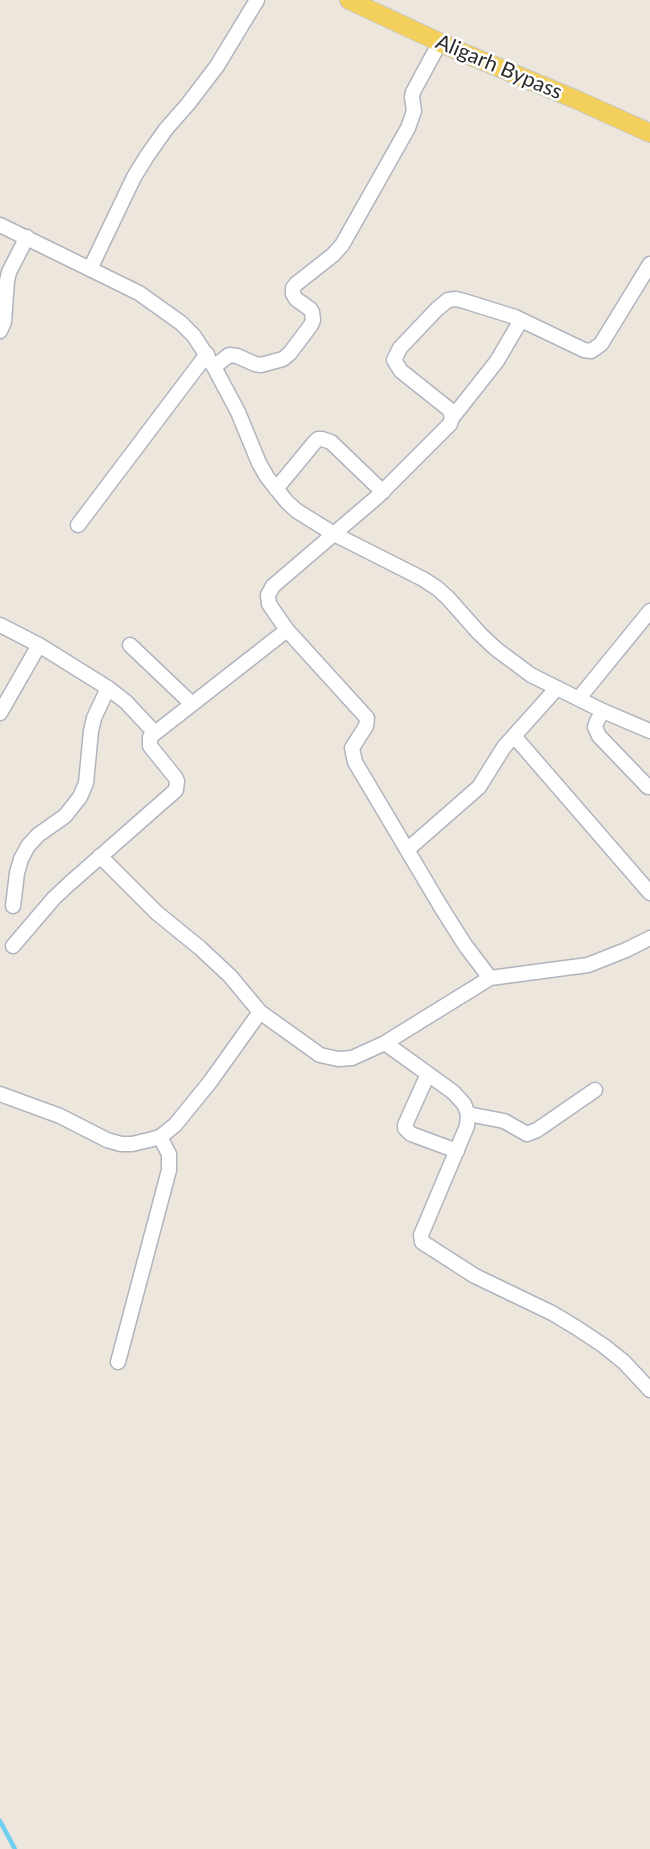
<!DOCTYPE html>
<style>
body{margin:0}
canvas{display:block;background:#ede6dd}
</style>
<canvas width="650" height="1849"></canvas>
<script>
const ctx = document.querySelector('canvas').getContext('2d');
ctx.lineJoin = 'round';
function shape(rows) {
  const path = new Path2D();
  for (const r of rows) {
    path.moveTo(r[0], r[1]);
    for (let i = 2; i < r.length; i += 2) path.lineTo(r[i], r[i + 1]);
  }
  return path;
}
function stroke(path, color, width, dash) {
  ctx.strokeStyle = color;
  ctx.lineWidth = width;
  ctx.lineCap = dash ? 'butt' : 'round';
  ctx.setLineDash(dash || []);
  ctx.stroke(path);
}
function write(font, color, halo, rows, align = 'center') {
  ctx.font = font + ' Lato,sans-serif';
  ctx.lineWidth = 5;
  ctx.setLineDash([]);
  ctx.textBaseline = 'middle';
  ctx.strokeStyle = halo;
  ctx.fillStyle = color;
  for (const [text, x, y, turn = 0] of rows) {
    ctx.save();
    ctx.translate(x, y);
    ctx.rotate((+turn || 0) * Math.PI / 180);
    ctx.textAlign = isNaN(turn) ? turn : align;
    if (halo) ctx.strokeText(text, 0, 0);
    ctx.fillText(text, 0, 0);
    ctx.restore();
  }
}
stroke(shape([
 [0,1821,15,1849]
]), '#6ecff1', 4.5);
const minor = shape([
 [0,225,139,293,181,323,194,336,214,367,238,412,259,463,267,477,287,502,297,511,334,534,423,579,437,588,448,598,479,633,496,649,531,675,603,711,650,731],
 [90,269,134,177,147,156,166,129,188,104,217,66,257,0],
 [0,331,4,322,7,281,9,272,27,237],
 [214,367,229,355,237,356,255,364,261,365,283,359,290,353,311,325,313,320,312,312,310,309,296,299,293,294,293,288,296,284,333,255,342,245,408,128,414,111,412,97,413,92,440,42],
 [452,418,497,361,521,320],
 [276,489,314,443,318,439,322,439,331,442,383,492],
 [78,525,207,354],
 [0,625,39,645,108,688,126,702,155,733],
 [287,630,367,718,366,726,352,748,355,762,441,907,465,945,490,978],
 [130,645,192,704],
 [579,698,650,611],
 [603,711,597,721,595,727,599,736,648,787],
 [0,713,39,645],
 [514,736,650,893],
 [407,850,479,787,504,747,557,688],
 [100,856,157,913,200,948,230,976,260,1012],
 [13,906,17,873,21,859,28,846,38,835,65,816,80,797,86,783,91,731,94,718,108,688],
 [13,946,54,898,69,884,176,790,177,781,175,777,150,746,150,737,287,630,269,604,268,595,273,586,377,497,450,424,452,418,450,410,401,371,394,360,400,348,437,309,448,300,456,299,464,301,515,317,584,350,591,351,601,344,650,264],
 [385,1043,453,1092,464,1104,468,1114,467,1126,421,1235,422,1242,475,1276,552,1313,577,1328,604,1346,624,1362,650,1390],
 [428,1074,405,1125,405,1128,411,1134,457,1151],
 [0,1094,60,1116,107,1140,121,1144,132,1144,149,1140,160,1137,175,1125,210,1082,260,1012,320,1055,338,1059,352,1058,385,1043,490,978,588,965,626,950,650,938],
 [468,1114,504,1121,527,1134,537,1130,595,1090],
 [118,1362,169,1170,169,1154,160,1137]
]);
const major = shape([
 [349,0,454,49,575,99,650,133]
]);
stroke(minor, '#b1b4bf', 17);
stroke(major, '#c8c8c8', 20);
stroke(minor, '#fff', 14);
stroke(major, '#f3cf5c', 18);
write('21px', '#2b2b2b', '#fff', [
 ["Aligarh Bypass",499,67,23]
]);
</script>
